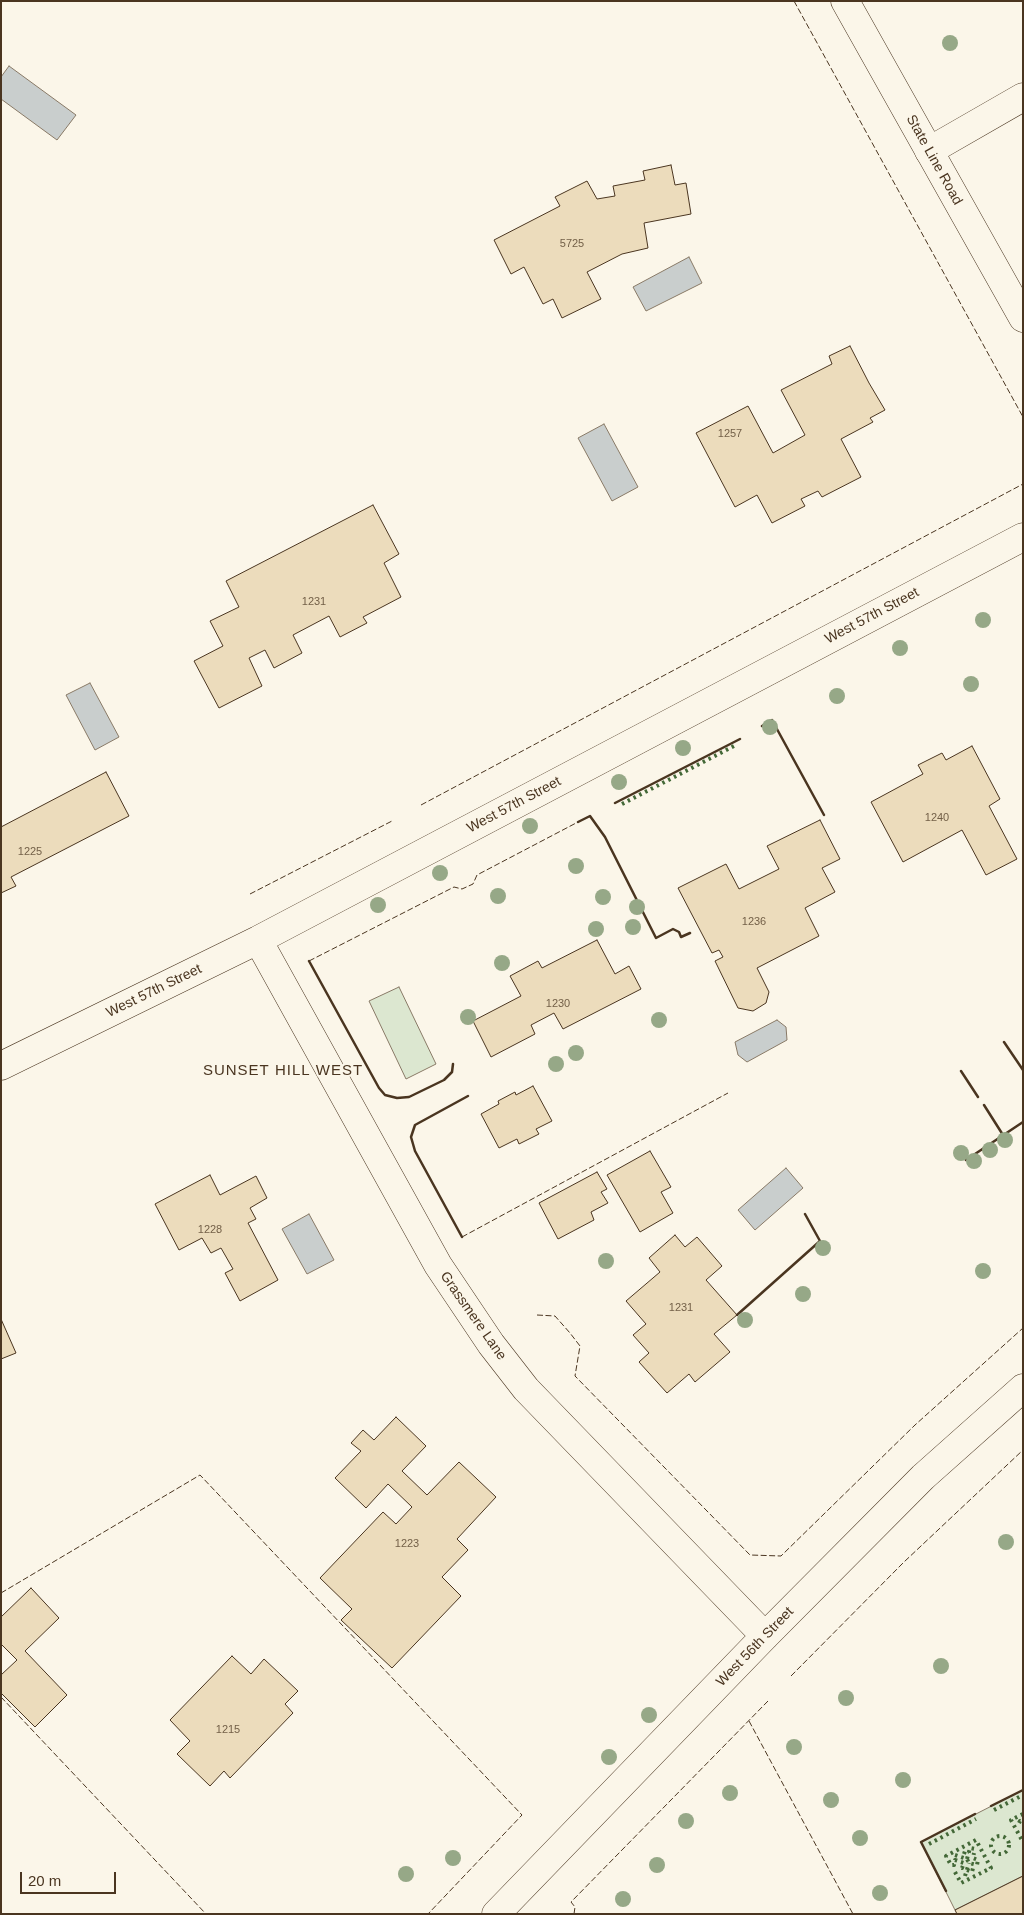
<!DOCTYPE html>
<style>
body{margin:0}
#map{position:relative;width:1024px;height:1915px;overflow:hidden;background:#fbf6e9;font-family:Helvetica,sans-serif}
canvas{display:block}
.frame{position:absolute;inset:0;border:2px solid #4a3520;pointer-events:none}
.scale{position:absolute;left:20px;top:1872px;width:96px;height:22px;box-sizing:border-box;border:2px solid #4a3520;border-top:0;padding-left:6px;font-size:15px;line-height:18px;white-space:nowrap;color:#4a3520;-webkit-text-stroke:4px #fbf6e9;paint-order:stroke}
</style>
<div id="map">
<canvas width="1024" height="1915"></canvas>
<div class="frame"></div>
<div class="scale">20 m</div>
</div>
<script>
const ctx = document.querySelector('canvas').getContext('2d');
ctx.lineJoin = 'round';
function fillPath(path, color) {
  ctx.fillStyle = color;
  ctx.fill(path, 'evenodd');
}
function shape(rows) {
  const path = new Path2D();
  for (const r of rows) {
    if (r.length === 3) {
      path.moveTo(r[0] + r[2], r[1]);
      path.arc(r[0], r[1], r[2], 0, 2 * Math.PI);
      continue;
    }
    path.moveTo(r[0], r[1]);
    for (let i = 2; i < r.length; i += 2) path.lineTo(r[i], r[i + 1]);
  }
  return path;
}
function stroke(path, color, width, dash) {
  ctx.strokeStyle = color;
  ctx.lineWidth = width;
  ctx.lineCap = dash ? 'butt' : 'round';
  ctx.setLineDash(dash || []);
  ctx.stroke(path);
}
function write(font, color, halo, rows, align = 'center') {
  ctx.font = font + ' Helvetica,sans-serif';
  ctx.lineWidth = 4;
  ctx.setLineDash([]);
  ctx.textBaseline = 'middle';
  ctx.strokeStyle = halo;
  ctx.fillStyle = color;
  for (const [text, x, y, turn = 0] of rows) {
    ctx.save();
    ctx.translate(x, y);
    ctx.rotate((+turn || 0) * Math.PI / 180);
    ctx.textAlign = isNaN(turn) ? turn : align;
    if (halo) ctx.strokeText(text, 0, 0);
    ctx.fillText(text, 0, 0);
    ctx.restore();
  }
}
const green = shape([
 [399,987,436,1064,406,1079,369,1001,399,987],
 [1023,1790,1023,1876,955,1910,921,1842,1023,1790]
]);
fillPath(green, '#dce7d0');
stroke(green, '#887966', 1);
const water = shape([
 [9,66,76,115,57,140,1,99,1,77,9,66],
 [689,257,702,283,646,311,633,287,689,257],
 [604,424,638,487,612,501,578,438,604,424],
 [90,683,119,737,95,750,66,695,90,683],
 [777,1020,786,1027,787,1040,747,1062,738,1055,735,1042,777,1020],
 [786,1168,803,1188,755,1230,738,1210,786,1168],
 [309,1214,334,1260,307,1274,282,1229,309,1214]
]);
fillPath(water, '#c9cecd');
stroke(water, '#887966', 1);
const building = shape([
 [671,165,675,185,686,183,691,214,644,223,648,248,622,254,587,272,601,299,562,318,553,299,543,304,524,267,511,274,494,240,560,206,555,197,587,181,597,199,615,196,613,186,645,180,643,171,671,165],
 [850,346,869,383,885,410,870,418,873,422,841,439,861,477,822,497,818,491,801,499,805,506,772,523,757,495,735,507,696,433,748,406,773,453,805,435,781,390,832,364,829,356,850,346],
 [373,505,399,554,384,563,401,597,363,617,367,623,340,637,329,616,293,635,302,653,274,668,265,650,249,658,262,686,219,708,194,661,223,646,210,621,239,607,226,581,373,505],
 [972,746,1000,799,989,806,1017,859,986,875,962,830,903,862,871,802,923,774,918,765,942,753,946,760,972,746],
 [106,772,129,816,11,877,16,886,1,893,1,827,106,772],
 [820,820,840,859,822,868,835,892,805,908,819,936,757,968,769,992,766,1003,753,1011,738,1008,715,961,723,957,719,950,712,953,678,888,726,864,739,889,779,869,767,846,820,820],
 [597,940,615,974,629,966,641,989,563,1029,554,1013,531,1025,535,1034,491,1057,473,1021,521,996,510,976,538,961,542,968,597,940],
 [533,1086,552,1121,536,1129,539,1134,519,1144,517,1139,499,1148,481,1114,499,1104,498,1101,515,1092,516,1095,533,1086],
 [650,1151,671,1187,661,1192,673,1213,640,1232,607,1175,650,1151],
 [597,1172,607,1189,601,1192,608,1203,591,1212,594,1220,558,1239,539,1203,597,1172],
 [210,1175,220,1195,256,1176,267,1198,250,1208,256,1219,248,1223,278,1280,240,1301,225,1273,233,1269,221,1248,211,1253,202,1238,179,1250,155,1204,210,1175],
 [675,1235,685,1247,697,1237,722,1266,706,1280,737,1315,714,1334,730,1352,695,1382,689,1374,667,1393,639,1362,649,1353,633,1335,646,1324,626,1301,660,1272,649,1258,675,1235],
 [1,1319,16,1353,1,1359,1,1319],
 [396,1417,426,1446,402,1471,427,1495,459,1462,496,1497,457,1539,468,1550,442,1577,461,1596,392,1668,341,1620,352,1609,320,1578,383,1512,396,1524,412,1507,388,1484,366,1508,335,1478,361,1451,351,1443,363,1430,374,1440,396,1417],
 [31,1588,59,1618,25,1651,67,1695,35,1727,1,1693,1,1675,17,1660,1,1644,1,1617,31,1588],
 [232,1656,251,1674,264,1659,298,1691,285,1704,293,1713,230,1778,224,1771,210,1786,177,1754,190,1741,170,1720,232,1656],
 [1023,1876,1023,1914,957,1914,955,1910,1023,1876]
]);
fillPath(building, '#ecdcbc');
stroke(building, '#4a3520', 1);
const minor = shape([
 [929,151,1023,97],
 [258,940,438,1265,491,1344,526,1389,765,1636],
 [1,1066,258,940,1023,537],
 [496,1914,765,1636,923,1477,1023,1388]
]);
const major = shape([
 [845,1,1023,318]
]);
stroke(minor, '#4a3520', 29);
stroke(major, '#4a3520', 29);
stroke(minor, '#fbf6e9', 28);
stroke(major, '#fbf6e9', 28);
stroke(shape([
 [622,804,736,745],
 [994,1810,1023,1795],
 [1023,1814,1011,1820,1023,1842],
 [1019,1823,1020,1821,1023,1822],
 [1000,1845,9],
 [929,1844,976,1819],
 [964,1854,965,1851,969,1852],
 [955,1855,967,1859,969,1863,977,1865,978,1860,973,1858,974,1853],
 [967,1859,970,1848,975,1849],
 [967,1870,972,1872,973,1868],
 [955,1872,961,1883,991,1868,976,1840,946,1856,951,1865,954,1865,955,1860,964,1863,962,1868,959,1867],
 [965,1876,969,1863]
]), '#436837', 4, [2.5, 4]);
stroke(shape([
 [794,1,1023,417],
 [421,805,1023,484],
 [250,894,392,821],
 [309,961,454,887,462,889,473,884,477,875,578,822],
 [462,1237,728,1093],
 [537,1315,555,1316,570,1333,580,1346,575,1376,750,1555,781,1556,915,1425,1023,1328],
 [1,1593,200,1475,522,1815,428,1914],
 [791,1676,904,1562,1023,1450],
 [1,1697,206,1914],
 [749,1721,853,1914],
 [574,1914,575,1907,571,1902,768,1701]
]), '#4a3520', 1, [6, 2.5]);
stroke(shape([
 [762,726,772,720,824,815],
 [615,803,740,739],
 [578,822,590,816,605,837,656,938,673,929,679,932,681,937,690,933],
 [309,961,379,1088,385,1095,397,1098,409,1097,444,1080,452,1072,453,1064],
 [1004,1042,1023,1070],
 [961,1071,978,1097],
 [984,1105,1003,1135],
 [966,1160,1023,1122],
 [462,1237,415,1151,411,1137,415,1125,468,1096],
 [737,1315,820,1241,805,1214],
 [991,1806,1023,1790],
 [946,1891,921,1842,975,1814]
]), '#4a3520', 2.5);
ctx.fillStyle = '#96a887';
for (const [x, y] of [
 [950,43],
 [983,620],
 [900,648],
 [971,684],
 [837,696],
 [770,727],
 [683,748],
 [619,782],
 [530,826],
 [576,866],
 [440,873],
 [498,896],
 [603,897],
 [378,905],
 [637,907],
 [633,927],
 [596,929],
 [502,963],
 [468,1017],
 [659,1020],
 [576,1053],
 [556,1064],
 [1005,1140],
 [990,1150],
 [961,1153],
 [974,1161],
 [823,1248],
 [606,1261],
 [983,1271],
 [803,1294],
 [745,1320],
 [1006,1542],
 [941,1666],
 [846,1698],
 [649,1715],
 [794,1747],
 [609,1757],
 [903,1780],
 [730,1793],
 [831,1800],
 [686,1821],
 [860,1838],
 [453,1858],
 [657,1865],
 [406,1874],
 [880,1893],
 [623,1899]
]) {
  ctx.beginPath();
  ctx.arc(x, y, 8, 0, 2 * Math.PI);
  ctx.fill();
}
write('11px', '#725f47', null, [
 ["5725",572,244],
 ["1257",730,434],
 ["1231",314,602],
 ["1240",937,818],
 ["1225",30,852],
 ["1236",754,922],
 ["1230",558,1004],
 ["1228",210,1230],
 ["1231",681,1308],
 ["1223",407,1544],
 ["1215",228,1730]
]);
write('14px', '#4a3520', '#fbf6e9', [
 ["State Line Road",934,160,61],
 ["West 57th Street",872,616,-28],
 ["West 57th Street",514,805,-28],
 ["West 57th Street",154,991,-26],
 ["Grassmere Lane",473,1316,55],
 ["West 56th Street",755,1647,-46]
]);
ctx.letterSpacing = '1px';
write('15px', '#4a3520', '#fbf6e9', [
 ["SUNSET HILL WEST",283,1071]
]);
ctx.letterSpacing = '0px';
</script>
